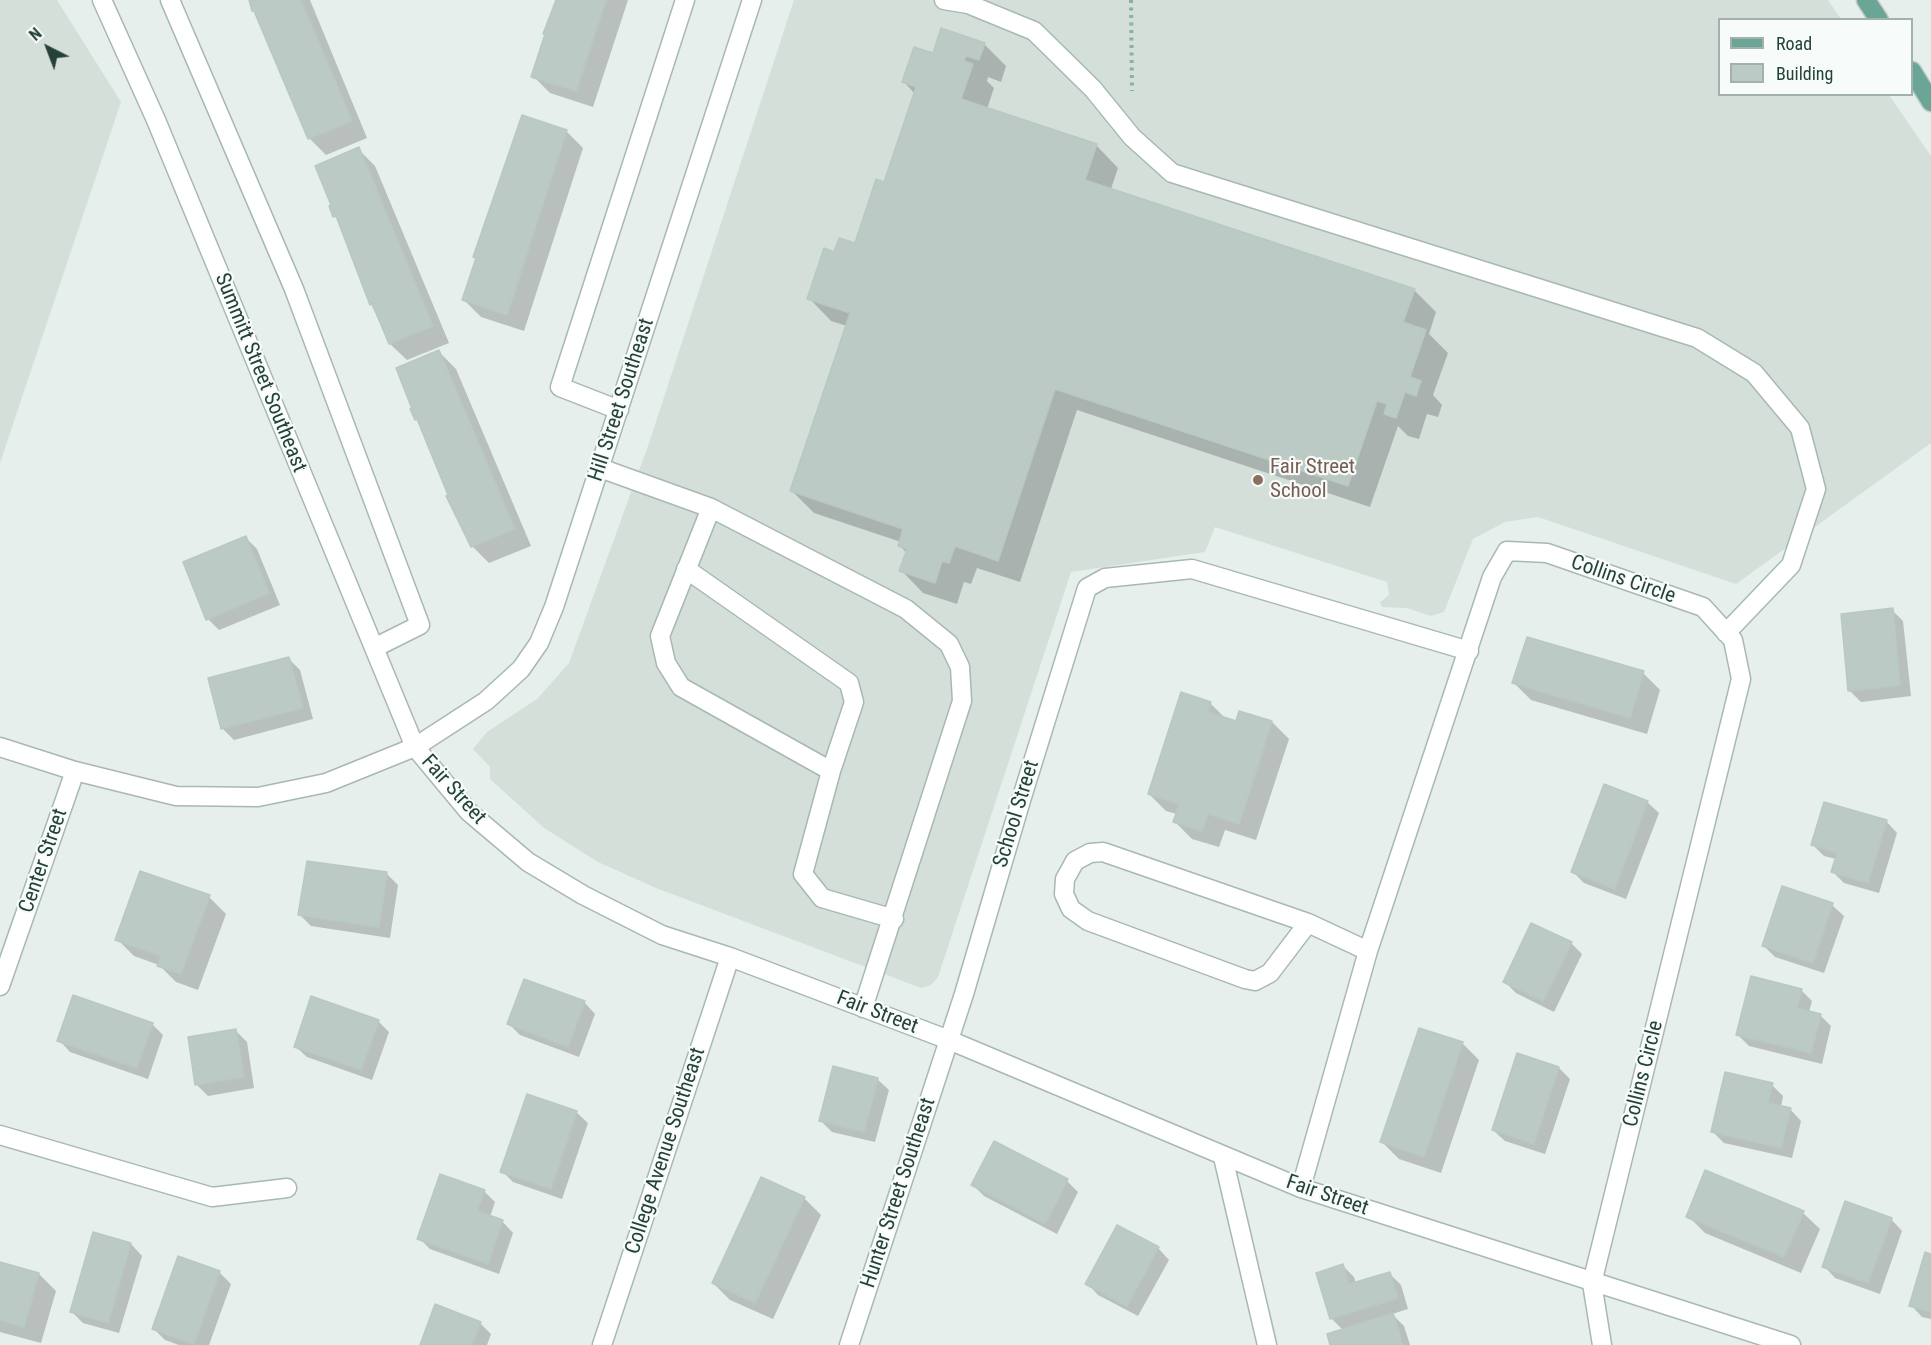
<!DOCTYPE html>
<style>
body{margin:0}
#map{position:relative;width:1931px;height:1345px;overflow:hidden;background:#e6efeb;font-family:"Roboto Condensed",sans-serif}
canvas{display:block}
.legend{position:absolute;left:1718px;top:18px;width:195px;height:78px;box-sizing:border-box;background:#f7fbf9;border:2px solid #a3b1ad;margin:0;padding:8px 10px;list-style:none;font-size:18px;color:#24423a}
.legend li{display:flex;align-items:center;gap:12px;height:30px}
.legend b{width:30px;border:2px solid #a3b1ad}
.north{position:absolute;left:18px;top:18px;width:60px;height:60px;-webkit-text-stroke:4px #f7fbf9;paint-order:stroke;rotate:318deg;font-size:16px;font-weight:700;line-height:24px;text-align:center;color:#24423a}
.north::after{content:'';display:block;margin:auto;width:21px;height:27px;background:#24423a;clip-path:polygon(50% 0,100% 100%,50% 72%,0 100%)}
</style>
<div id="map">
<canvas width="1931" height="1345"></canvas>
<ul class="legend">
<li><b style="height:8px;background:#6aa596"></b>Road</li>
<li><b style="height:16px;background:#bbcac4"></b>Building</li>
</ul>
<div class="north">N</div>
</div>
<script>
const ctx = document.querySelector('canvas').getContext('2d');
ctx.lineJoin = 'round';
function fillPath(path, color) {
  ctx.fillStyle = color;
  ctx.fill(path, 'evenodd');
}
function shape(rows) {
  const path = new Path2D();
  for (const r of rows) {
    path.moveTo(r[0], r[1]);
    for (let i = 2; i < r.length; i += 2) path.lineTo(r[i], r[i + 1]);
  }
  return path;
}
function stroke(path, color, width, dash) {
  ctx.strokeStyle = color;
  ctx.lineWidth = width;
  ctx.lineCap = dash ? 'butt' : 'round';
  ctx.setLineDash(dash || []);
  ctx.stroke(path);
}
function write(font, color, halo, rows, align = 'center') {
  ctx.font = font + ' "Roboto Condensed",sans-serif';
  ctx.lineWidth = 4.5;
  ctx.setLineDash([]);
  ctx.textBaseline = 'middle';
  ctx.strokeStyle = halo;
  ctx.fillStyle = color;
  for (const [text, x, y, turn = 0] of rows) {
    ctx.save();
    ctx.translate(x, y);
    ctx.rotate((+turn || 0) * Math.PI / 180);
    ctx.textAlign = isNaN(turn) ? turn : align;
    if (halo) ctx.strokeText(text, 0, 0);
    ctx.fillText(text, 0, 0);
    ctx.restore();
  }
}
fillPath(shape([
 [0,0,57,0,121,102,0,463],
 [794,0,1828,0,1841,19,1720,20,1720,94,1889,95,1931,156,1931,443,1736,584,1538,517,1505,522,1473,539,1444,612,1431,616,1407,608,1382,607,1380,602,1389,595,1387,582,1215,527,1205,552,1071,572,938,977,931,985,921,988,656,888,598,862,544,828,490,779,490,767,473,749,487,732,537,699,569,663,649,443]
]), '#d4dfda');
fillPath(shape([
 [249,0,310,0,367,138,326,155,309,138],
 [556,0,628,0,593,107,550,93,533,76],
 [984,44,1006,66,1001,82,988,77,987,81,994,88,987,109,1096,145,1118,168,1111,189,1414,290,1436,312,1429,334,1448,353,1433,395,1442,405,1438,417,1427,414,1419,439,1408,436,1398,426,1370,507,1077,410,1020,582,977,568,971,584,964,582,957,604,923,593,901,570,907,553,900,546,901,542,814,513,792,491,847,326,831,321,809,298,835,253,856,245,885,183,915,94,904,82,934,55],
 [566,131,583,148,524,331,481,317,464,300],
 [358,149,375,166,449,343,407,360,390,344,371,304,339,220,335,216],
 [439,352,456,369,531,546,489,563,472,546,420,423,416,419,414,410],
 [246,538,257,549,280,605,219,630,208,619],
 [1892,610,1903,621,1911,696,1861,702,1849,690],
 [289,659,300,670,313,719,234,740,222,728],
 [1643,673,1660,690,1647,734,1531,700,1514,683],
 [1210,703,1226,719,1237,723,1240,712,1272,722,1289,739,1256,840,1225,830,1219,847,1192,839,1175,822,1177,814,1166,811,1149,794],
 [1647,802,1659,813,1626,899,1584,883,1573,872],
 [1886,821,1897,833,1879,893,1844,883,1833,872,1836,859,1824,856,1812,844],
 [308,862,387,874,398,885,390,938,311,926,300,915],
 [209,897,226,914,198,990,176,982,159,965,134,956,117,939],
 [1832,905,1844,916,1824,973,1775,957,1763,945],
 [1571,943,1582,954,1554,1012,1516,993,1505,982],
 [1801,990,1812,1001,1809,1012,1820,1015,1831,1026,1822,1064,1749,1046,1738,1035],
 [584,1002,595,1014,579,1057,520,1035,509,1024],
 [378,1021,389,1032,372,1080,307,1057,295,1046],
 [152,1024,163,1035,148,1079,70,1052,59,1040],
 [236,1031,247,1042,254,1088,208,1096,197,1085,189,1038],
 [1462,1043,1479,1060,1441,1173,1399,1159,1382,1142],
 [1559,1068,1570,1079,1545,1154,1505,1141,1493,1130],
 [877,1079,889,1090,875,1142,832,1132,820,1120],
 [1772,1085,1783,1096,1781,1107,1790,1109,1801,1121,1792,1158,1724,1143,1712,1131],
 [576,1112,588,1123,562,1199,513,1182,502,1171],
 [995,1143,1067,1181,1078,1192,1057,1234,984,1196,973,1185],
 [761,1179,804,1198,821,1215,773,1319,730,1300,713,1283],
 [484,1191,495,1202,490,1217,502,1221,513,1233,499,1274,430,1249,419,1238],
 [1803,1213,1820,1229,1801,1273,1705,1233,1688,1216],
 [1891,1219,1902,1231,1880,1294,1835,1278,1824,1266],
 [94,1234,131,1244,142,1256,119,1333,83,1323,72,1312],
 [1158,1248,1169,1260,1138,1316,1098,1295,1087,1283],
 [1931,1256,1931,1319,1922,1317,1911,1305],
 [0,1263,39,1274,56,1291,41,1343,0,1332],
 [1343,1266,1354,1277,1356,1284,1390,1274,1401,1285,1408,1309,1392,1314,1404,1326,1410,1345,1332,1345,1343,1330,1331,1318],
 [219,1272,231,1284,209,1345,179,1345,165,1340,154,1329],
 [480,1323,491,1334,487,1345,422,1345]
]), '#0003');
const building = shape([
 [249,0,301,0,352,121,308,139,254,11,252,11,249,0],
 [556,0,606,0,576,91,531,77,545,34,543,34,556,0],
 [941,28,985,43,979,60,966,56,964,61,973,64,961,99,1097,144,1085,180,1415,289,1403,322,1426,330,1410,377,1421,381,1416,396,1405,392,1396,418,1384,414,1387,404,1377,401,1348,486,1055,389,998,561,955,546,949,563,942,561,935,583,899,571,907,549,898,546,903,529,790,491,850,313,807,299,824,248,834,252,839,238,855,243,876,179,884,182,916,87,902,82,914,47,933,53,941,28],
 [522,115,567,130,507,315,462,300,476,258,473,257,522,115],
 [359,147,433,326,389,344,372,303,370,305,336,216,333,217,329,206,331,205,315,166,359,147],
 [439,350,515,529,471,547,446,496,448,495,417,419,415,420,410,409,412,409,396,368,439,350],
 [246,536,269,593,206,620,183,562,246,536],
 [1893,608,1900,685,1848,691,1841,614,1893,608],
 [1527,637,1644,671,1630,718,1512,683,1527,637],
 [289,657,303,708,221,729,208,678,289,657],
 [1181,692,1211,702,1208,712,1236,721,1239,711,1272,721,1239,824,1208,814,1202,831,1173,822,1179,804,1148,794,1181,692],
 [1604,784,1648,801,1615,889,1571,872,1604,784],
 [1824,802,1887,820,1868,883,1831,872,1837,853,1811,845,1824,802],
 [307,861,387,872,379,927,298,915,307,861],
 [140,871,210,895,181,974,157,966,161,956,115,940,140,871],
 [1782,886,1833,903,1813,963,1762,946,1782,886],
 [1531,923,1572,942,1543,1001,1503,982,1531,923],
 [1751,976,1802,989,1797,1008,1821,1014,1811,1053,1736,1035,1751,976],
 [524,979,585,1001,568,1047,507,1024,524,979],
 [73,995,153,1023,137,1068,57,1041,73,995],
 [311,996,379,1020,361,1070,294,1047,311,996],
 [1419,1028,1463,1042,1424,1157,1380,1142,1419,1028],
 [236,1029,244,1077,195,1085,188,1037,236,1029],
 [1517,1053,1559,1067,1534,1144,1492,1130,1517,1053],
 [833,1066,878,1078,864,1132,819,1121,833,1066],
 [1725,1072,1773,1083,1768,1103,1791,1108,1781,1148,1711,1132,1725,1072],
 [527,1094,577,1111,551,1189,500,1172,527,1094],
 [994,1141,1068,1179,1045,1224,971,1185,994,1141],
 [1705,1170,1804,1211,1784,1257,1686,1217,1705,1170],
 [440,1174,485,1190,477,1211,503,1220,488,1264,417,1239,440,1174],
 [761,1177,805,1197,755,1303,712,1283,761,1177],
 [1845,1201,1892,1218,1868,1283,1822,1267,1845,1201],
 [1117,1225,1159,1247,1127,1306,1085,1284,1117,1225],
 [93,1232,131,1243,108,1323,70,1312,93,1232],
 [1925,1252,1931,1254,1931,1312,1909,1306,1925,1252],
 [178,1256,220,1271,194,1344,152,1329,178,1256],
 [0,1262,39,1273,24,1327,0,1320,0,1262],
 [1343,1264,1349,1284,1390,1272,1398,1298,1330,1319,1316,1273,1343,1264],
 [435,1304,481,1322,472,1345,420,1345,435,1304],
 [1393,1313,1403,1345,1330,1345,1327,1334,1393,1313]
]);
fillPath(building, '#bbcac4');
stroke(building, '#b8c9c2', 1.5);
const minor = shape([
 [102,0,156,120,415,747,469,812,528,862,583,895,662,935,730,957,949,1040,1301,1188,1791,1345],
 [170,0,294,289,420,625,374,648],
 [944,0,968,4,1034,31,1093,89,1132,137,1172,173,1697,338,1754,373,1800,428,1816,489,1791,565,1726,633],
 [619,410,560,387,685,0],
 [600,468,711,508,906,609,949,644,960,667,962,701,863,1008],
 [711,508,660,636,666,663,681,687,831,771,803,874,822,898,894,919],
 [686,569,849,683,854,702,831,771],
 [0,747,75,771,176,796,258,797,326,783,415,747,486,701,521,669,539,643,554,607,752,0],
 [1308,923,1270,973,1255,981,1245,979,1088,921,1071,909,1064,894,1065,879,1075,861,1090,853,1103,852,1308,923,1368,951],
 [0,986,75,771],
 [0,1135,212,1197,287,1188],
 [1223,1157,1267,1345],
 [1301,1188,1368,951,1492,577,1507,551,1547,553,1703,607,1733,640,1741,679,1592,1283,1602,1345],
 [602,1345,730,957],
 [849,1345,964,994,1022,797,1087,588,1105,578,1192,569,1469,651]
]);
const major = shape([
 [1866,0,1879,20],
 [1912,71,1931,102]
]);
stroke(minor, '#a8b8b2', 21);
stroke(major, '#c2cac8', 21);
stroke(shape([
 [1131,0,1132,91]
]), '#86b3a5', 4, [3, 4.5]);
stroke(minor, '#fff', 18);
stroke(major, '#6aa596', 18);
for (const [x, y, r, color] of [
 [1258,480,6,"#8d6e63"]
]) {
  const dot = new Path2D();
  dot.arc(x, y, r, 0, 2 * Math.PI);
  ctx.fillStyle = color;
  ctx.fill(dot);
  stroke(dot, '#f7fbf9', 2);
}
write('21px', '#24423a', '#f7fbf9', [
 ["Summitt Street Southeast",260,373,68],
 ["Hill Street Southeast",622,400,-72],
 ["Collins Circle",1623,580,19],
 ["Fair Street",453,790,48],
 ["School Street",1017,814,-73],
 ["Center Street",44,861,-71],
 ["Fair Street",877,1013,21],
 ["Collins Circle",1644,1074,-76],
 ["College Avenue Southeast",666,1151,-72],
 ["Hunter Street Southeast",899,1193,-72],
 ["Fair Street",1327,1196,19]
]);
write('21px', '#785e54', '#f7fbf9', [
 ["Fair Street",1270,468],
 ["School",1270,492]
], 'left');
</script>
